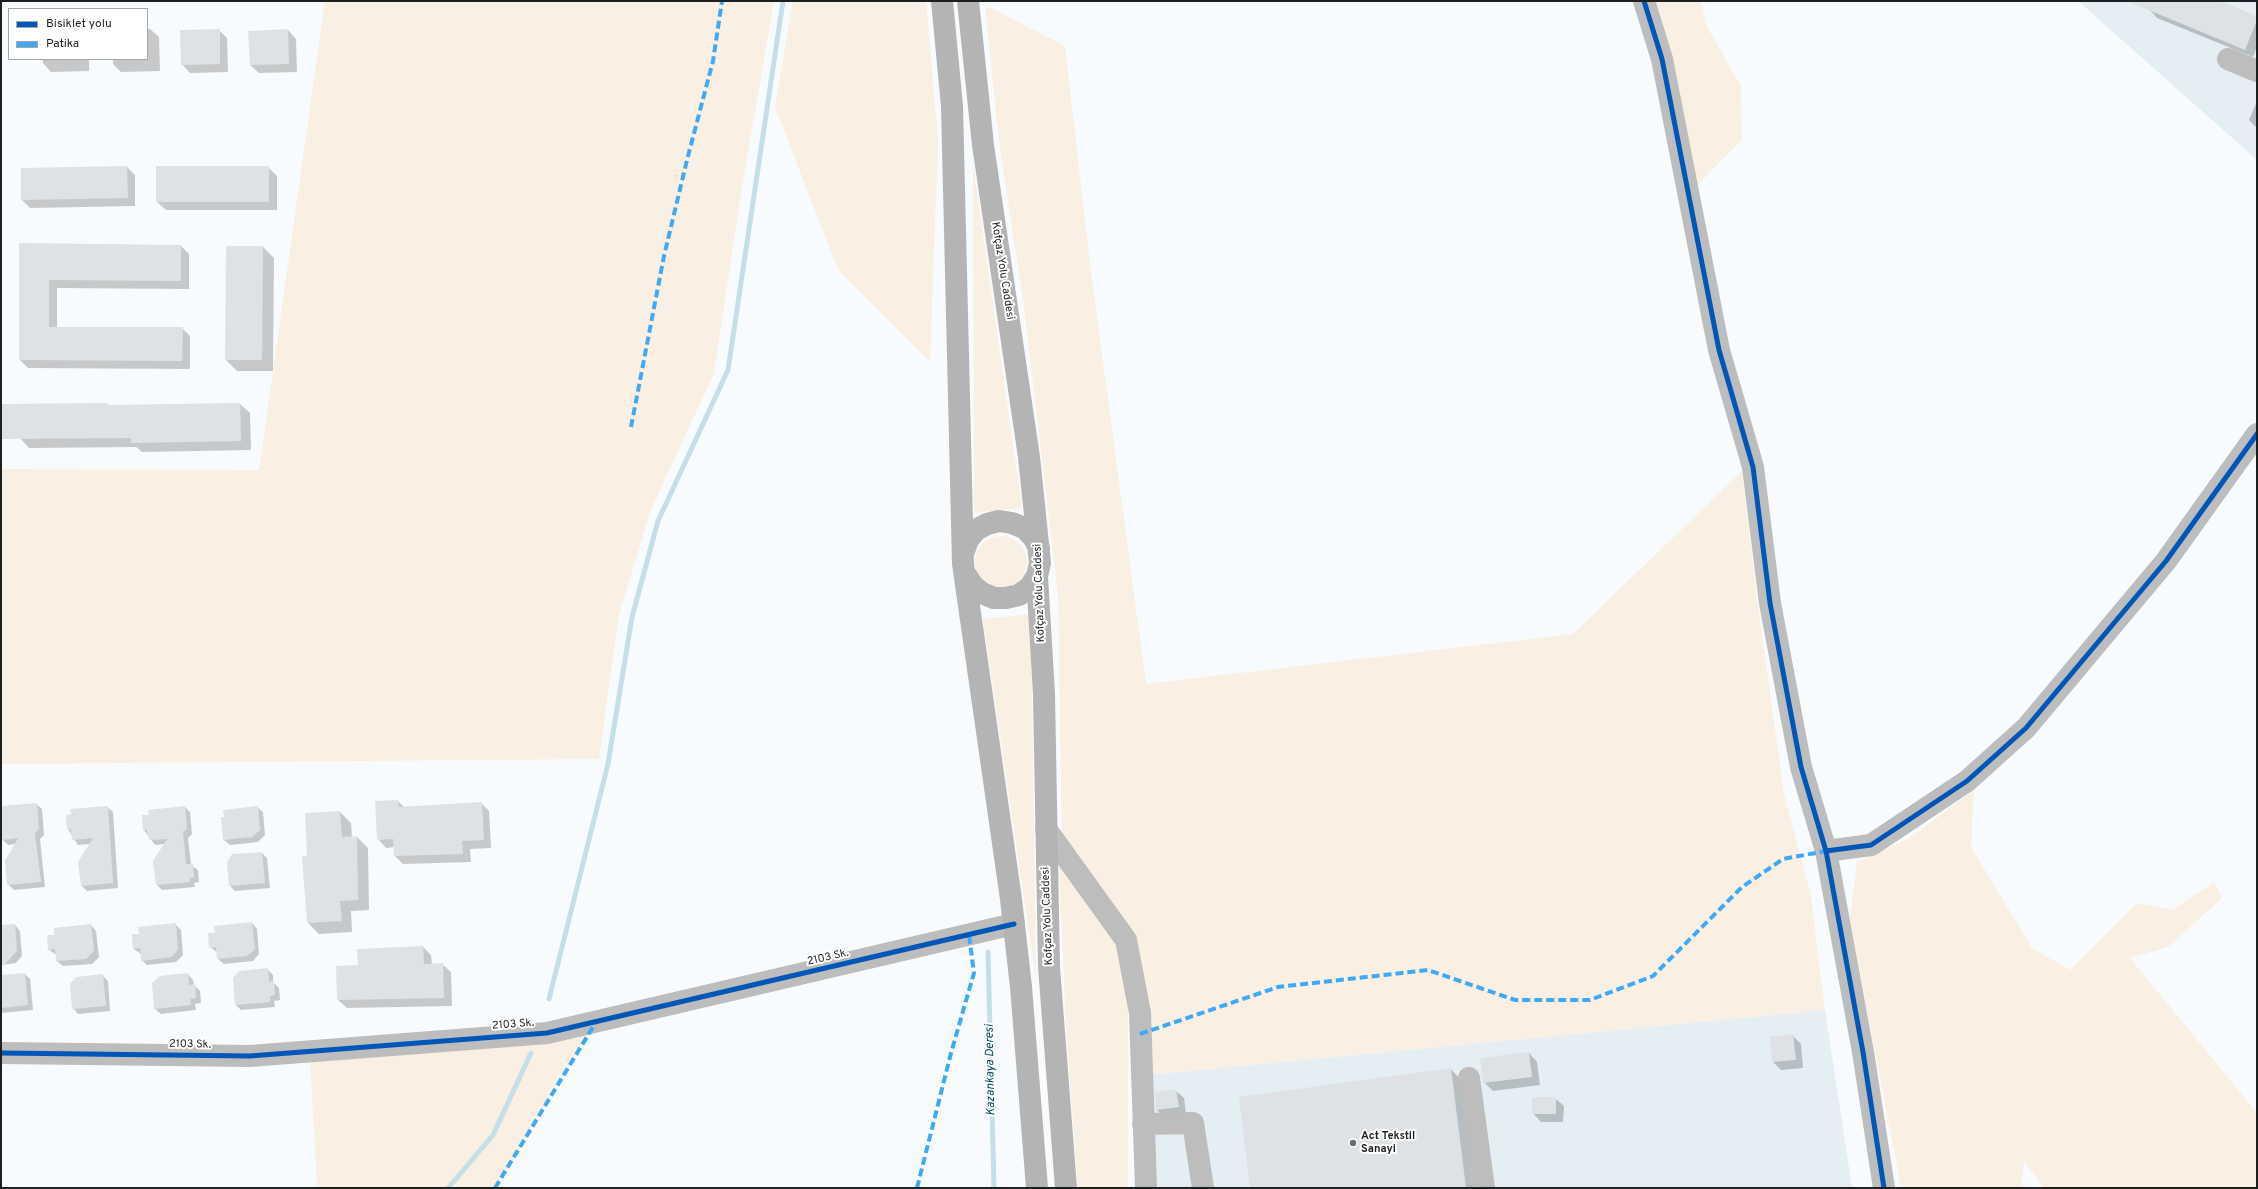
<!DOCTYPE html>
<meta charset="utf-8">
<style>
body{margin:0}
#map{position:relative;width:2258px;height:1189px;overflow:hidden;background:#f8fbfd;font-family:Overpass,sans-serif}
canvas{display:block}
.frame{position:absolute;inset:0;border:2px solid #1d2021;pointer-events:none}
.legend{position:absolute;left:8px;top:8px;width:140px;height:52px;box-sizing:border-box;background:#fff;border:1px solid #a5a6a6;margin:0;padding:5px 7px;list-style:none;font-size:12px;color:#1d2021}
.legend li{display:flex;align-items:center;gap:8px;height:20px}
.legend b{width:20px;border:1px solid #a5a6a6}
</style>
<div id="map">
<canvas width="2258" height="1189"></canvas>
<div class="frame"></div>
<ul class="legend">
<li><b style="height:5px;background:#0057b8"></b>Bisiklet yolu</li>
<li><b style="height:5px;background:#3fa9f5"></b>Patika</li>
</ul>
</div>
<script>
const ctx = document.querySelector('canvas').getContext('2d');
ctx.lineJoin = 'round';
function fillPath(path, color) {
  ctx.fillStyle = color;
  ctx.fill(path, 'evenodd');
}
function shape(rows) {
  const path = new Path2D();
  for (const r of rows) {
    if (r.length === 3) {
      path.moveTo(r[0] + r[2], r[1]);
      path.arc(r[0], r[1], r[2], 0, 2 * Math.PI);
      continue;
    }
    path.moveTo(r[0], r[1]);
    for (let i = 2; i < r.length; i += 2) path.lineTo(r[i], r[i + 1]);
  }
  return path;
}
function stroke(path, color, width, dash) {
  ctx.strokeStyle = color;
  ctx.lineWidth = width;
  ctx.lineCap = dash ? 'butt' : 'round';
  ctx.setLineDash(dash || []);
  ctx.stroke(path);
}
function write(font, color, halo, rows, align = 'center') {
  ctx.font = font + ' Overpass,sans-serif';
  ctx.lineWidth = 4;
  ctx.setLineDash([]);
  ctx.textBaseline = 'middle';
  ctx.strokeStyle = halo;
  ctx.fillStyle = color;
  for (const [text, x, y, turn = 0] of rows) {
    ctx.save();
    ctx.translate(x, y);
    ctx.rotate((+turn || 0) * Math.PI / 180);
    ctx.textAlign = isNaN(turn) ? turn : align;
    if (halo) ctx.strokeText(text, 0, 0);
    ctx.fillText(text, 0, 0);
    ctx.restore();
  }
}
fillPath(shape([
 [2078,1,2257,1,2257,160],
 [1825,1010,1852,1188,1148,1188,1145,1075]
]), '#e5eef3');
fillPath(shape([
 [325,1,774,1,742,187,714,373,650,512,619,614,599,759,1,764,1,469,259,470],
 [793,1,926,1,938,140,930,362,838,270,775,107],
 [1651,1,1701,1,1706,25,1741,86,1742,139,1696,187],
 [985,5,1065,46,1091,272,1146,684,1573,634,1742,471,1758,606,1784,794,1811,896,1825,1010,1145,1075,1131,938,1062,840,1058,594,1023,300,999,142],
 [973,163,1022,508,974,513],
 [1001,562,26],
 [1031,614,1036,980,983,619],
 [1974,790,1971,847,2032,948,2070,970,2137,903,2172,910,2214,882,2222,898,2168,947,2130,958,2257,1113,2257,1188,2044,1188,2024,1161,2021,1188,1901,1188,1850,919,1857,862,1908,839],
 [1059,864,1113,936,1128,988,1128,1188,1078,1188,1066,1028],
 [589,1033,495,1188,320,1188,317,1186,310,1059]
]), '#f9efe2');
fillPath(shape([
 [2152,1,2217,1,2257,17,2257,47,2253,57,2157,18,2149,9],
 [147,29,150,29,159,37,160,71,121,72,113,64,113,59,147,59],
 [219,30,227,38,228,72,190,73,182,64],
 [288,30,296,39,297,72,259,73,250,65,250,32],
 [43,59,89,59,89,71,51,72,43,63],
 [2257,101,2257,128,2249,120],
 [127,167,135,175,135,206,30,208,22,200],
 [268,167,277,176,277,210,166,210,157,202],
 [20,244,181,246,189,254,189,289,57,288,57,328,182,328,190,336,190,369,28,368,20,360],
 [263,247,274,258,273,371,237,371,226,360],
 [107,404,110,406,240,404,250,413,251,450,142,452,136,447,29,448,20,438,20,405],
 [398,801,405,808,481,803,489,811,491,848,470,849,471,862,403,864,395,856,395,847,386,848,378,839],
 [36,804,42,809,44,835,40,839,45,887,14,890,8,884,16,844,8,845,3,840,1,807],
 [107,807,113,812,118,888,87,891,82,886,90,844,78,845,68,829],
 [185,807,190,812,192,834,188,838,191,865,198,870,199,882,194,883,195,887,162,890,157,885,165,844,155,845,144,830,150,815],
 [257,807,263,812,265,835,258,842,230,845,224,840],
 [340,812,351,823,352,838,357,837,368,848,369,910,351,911,352,932,319,934,308,923,308,857],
 [262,853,267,858,270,888,235,891,230,886],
 [252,923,257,929,259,954,253,961,224,964,218,959,218,953,210,947,216,933],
 [175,924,181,930,183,955,176,962,147,965,142,960,141,954,134,949],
 [15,925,20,931,22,956,16,963,1,965,1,926],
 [91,925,96,931,99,957,92,964,63,966,57,961,57,955,49,950,55,936],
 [423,947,431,955,432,965,442,964,451,972,452,1006,347,1008,338,1000,359,966,358,950],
 [267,969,273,975,273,982,279,988,280,1000,274,1001,275,1007,241,1010,236,1005],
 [25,974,30,979,33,1010,1,1013,1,976],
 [188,974,193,980,194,985,200,991,201,1003,195,1004,196,1010,161,1014,155,1009],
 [102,975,108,981,110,1011,78,1014,73,1008],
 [1792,1035,1801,1044,1803,1068,1781,1070,1773,1062,1771,1037],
 [1529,1053,1537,1062,1540,1085,1493,1091,1484,1082],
 [1451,1069,1459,1078,1473,1188,1251,1188],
 [1175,1090,1184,1098,1186,1115,1165,1118,1157,1110],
 [1555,1098,1564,1106,1563,1122,1541,1122,1533,1113]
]), '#0003');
stroke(shape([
 [988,952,994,1188],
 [549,999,608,764,632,617,658,521,728,370,783,1],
 [448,1188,493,1135,531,1053]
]), '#c5dee8', 5);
fillPath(shape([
 [2127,1,2220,1,2257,16,2257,20,2245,50],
 [220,29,220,64,181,65,180,30],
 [288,29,289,64,250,65,248,31],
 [127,166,128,198,21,200,21,168],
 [156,166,269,166,269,202,156,202],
 [19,243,181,245,181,281,49,280,49,327,183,327,182,361,19,360],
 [226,246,263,246,262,360,225,360],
 [107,403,107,405,240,403,241,441,131,443,131,438,1,439,1,404],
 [398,800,399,807,482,802,484,840,462,841,463,854,394,856,393,839,377,840,375,801],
 [37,803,39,829,35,833,41,882,7,885,5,861,18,838,2,840,1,806],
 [108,806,113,883,81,886,78,862,93,838,72,840,71,829,67,829,66,815,71,814,70,809],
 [185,806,187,829,183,832,186,864,193,864,194,877,190,878,190,882,156,885,153,861,167,839,149,840,147,830,143,830,142,815,149,815,148,810],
 [258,806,260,830,252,837,223,840,221,817,224,817,223,810],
 [340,811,342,837,357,836,358,900,340,901,342,921,307,923,302,856,307,856,305,813],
 [262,852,265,883,229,886,227,862,232,854],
 [252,922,255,949,247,956,217,959,216,947,209,948,208,933,215,933,214,926],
 [176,923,178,950,171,957,141,961,140,948,133,949,132,934,139,934,138,927],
 [15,924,17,951,1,968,1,925],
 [91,924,94,951,86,959,56,961,55,949,48,950,47,935,54,935,54,928],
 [423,946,424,964,443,963,444,998,337,1000,336,966,358,965,357,949],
 [268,968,269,982,274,981,275,995,270,996,270,1002,235,1005,233,978,239,971],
 [25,973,28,1005,1,1008,1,975],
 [188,973,189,985,195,984,196,998,190,999,191,1005,154,1009,152,983,160,976],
 [103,974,106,1006,72,1009,70,984,76,977],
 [1793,1034,1796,1060,1772,1062,1770,1037],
 [1529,1052,1532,1077,1483,1083,1480,1058],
 [1451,1068,1466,1188,1250,1188,1239,1097],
 [1176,1089,1179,1107,1156,1110,1155,1092],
 [1532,1097,1556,1097,1556,1114,1532,1114]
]), '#dfe2e4');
stroke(shape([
 [1644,1,1662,59,1719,350,1753,467,1770,603,1801,767,1826,851,1863,1052,1884,1188],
 [2228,59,2257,71],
 [1046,829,1126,940,1140,1013,1146,1188],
 [1826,851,1871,845,1967,781,2026,728,2166,561,2257,434],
 [1,1053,250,1056,547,1033,1014,924],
 [1469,1078,1484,1188],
 [1143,1124,1193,1123,1203,1188]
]), '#bcbdbc', 22);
stroke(shape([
 [942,1,952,106,963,564,1011,899,1021,987,1037,1188],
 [968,1,983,145,1029,457,1040,563,1037,576,1044,694,1049,967,1066,1188],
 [964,551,968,540,976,530,987,524,999,521,1012,523,1024,528,1033,537,1039,548],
 [966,575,973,586,982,593,994,598,1006,598,1019,595,1030,587,1037,576]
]), '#b4b4b5', 22);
stroke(shape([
 [631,427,664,256,687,160,713,61,722,1],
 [1140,1034,1278,987,1428,970,1515,1000,1590,1000,1653,976,1742,887,1783,859,1826,851],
 [495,1188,596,1022],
 [917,1188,951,1053,974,973,969,935]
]), '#3fa9f5', 4, [8, 4]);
stroke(shape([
 [1644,1,1662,59,1719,350,1753,467,1770,603,1801,767,1826,851,1863,1052,1884,1188],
 [1826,851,1871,845,1967,781,2026,728,2166,561,2257,434],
 [1,1053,250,1056,547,1033,1014,924]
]), '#0057b8', 5);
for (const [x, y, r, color] of [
 [1353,1143,4,"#6a6d6e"]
]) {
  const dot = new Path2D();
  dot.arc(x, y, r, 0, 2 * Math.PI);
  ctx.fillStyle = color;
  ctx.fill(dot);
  stroke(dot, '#fff', 1.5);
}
write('11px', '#1d2021', '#fff', [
 ["Kofçaz Yolu Caddesi",1002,271,81],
 ["Kofçaz Yolu Caddesi",1040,593,-92],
 ["Kofçaz Yolu Caddesi",1048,916,-92],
 ["2103 Sk.",828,958,-13],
 ["2103 Sk.",513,1025,-4],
 ["2103 Sk.",190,1045,1]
]);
write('bold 11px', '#1d2021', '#fff', [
 ["Act Tekstil",1361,1137],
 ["Sanayi",1361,1150]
], 'left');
write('italic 12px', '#00495d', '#fff', [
 ["Kazankaya Deresi",991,1070,-91]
]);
</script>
